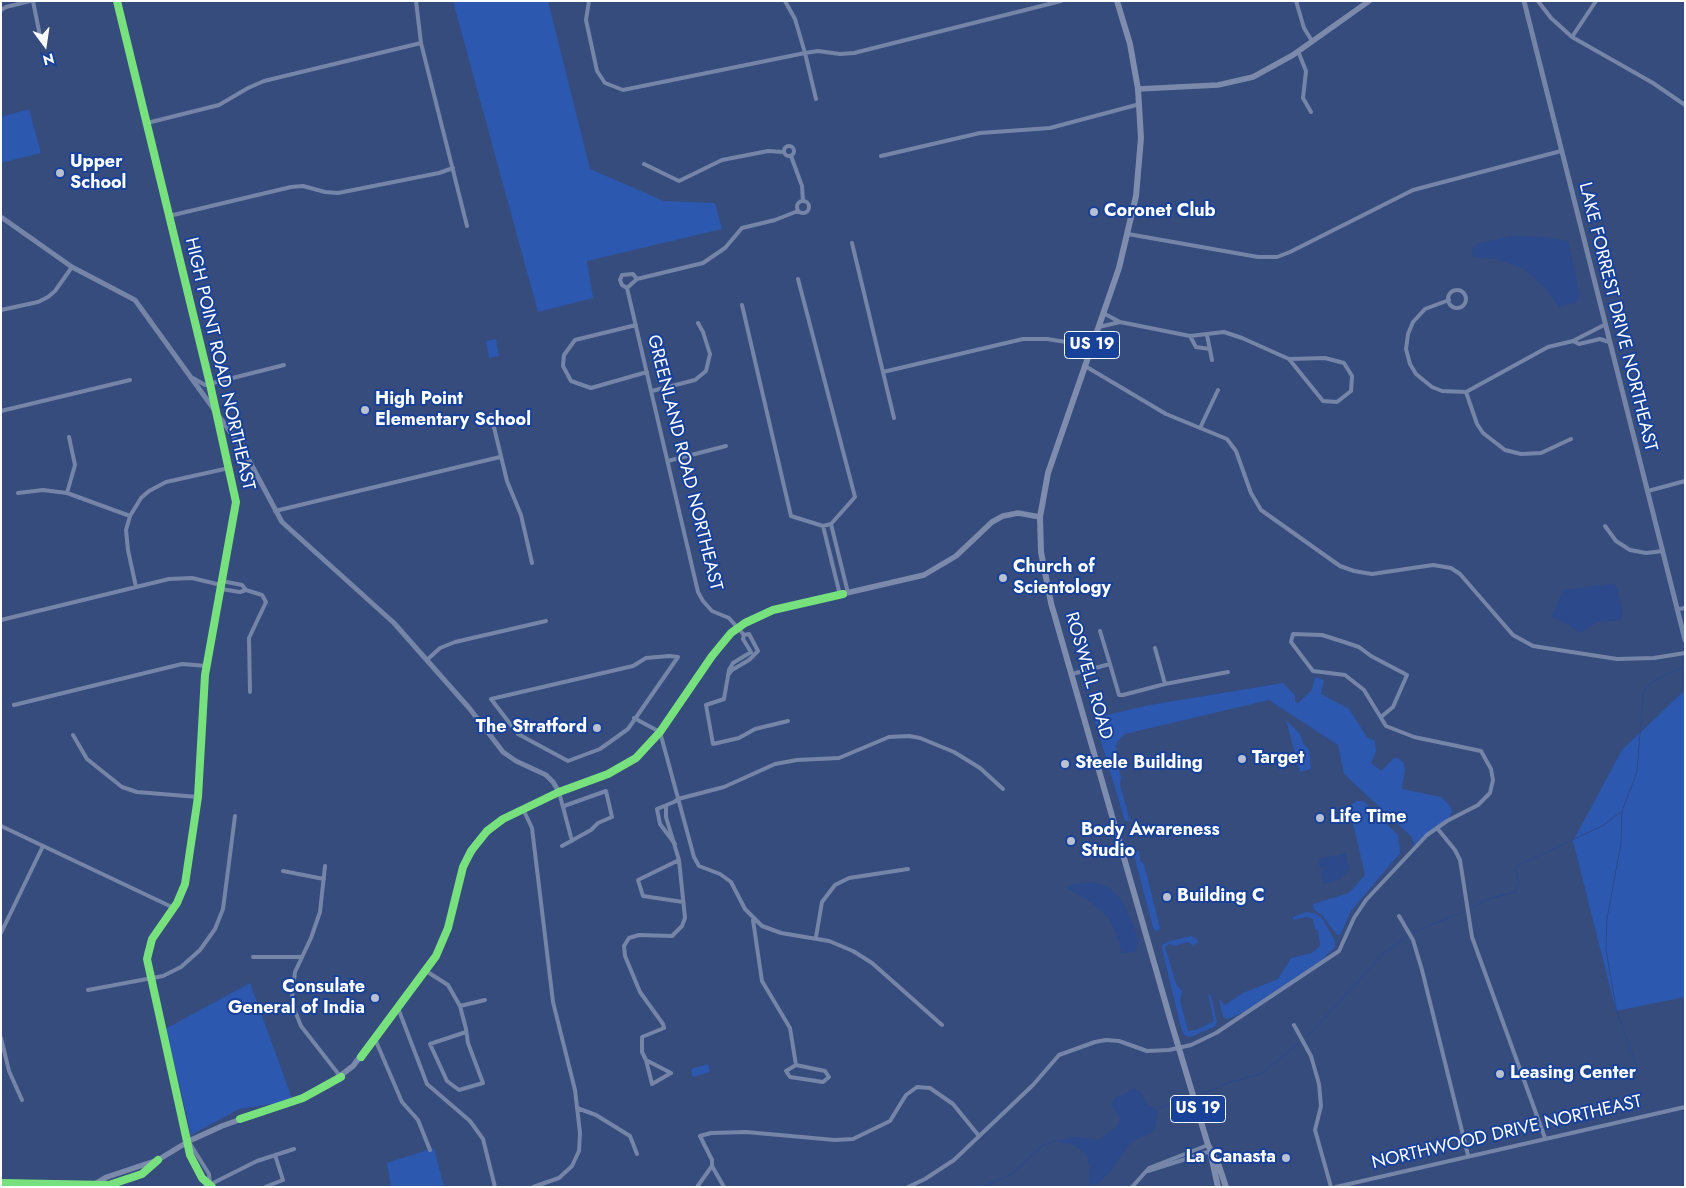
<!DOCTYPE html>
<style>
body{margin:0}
#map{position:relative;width:1686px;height:1188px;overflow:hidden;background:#354c7d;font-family:Jost,sans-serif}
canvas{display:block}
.frame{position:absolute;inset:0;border:2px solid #fff;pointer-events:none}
.north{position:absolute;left:20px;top:20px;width:50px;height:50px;-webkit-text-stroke:4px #18419a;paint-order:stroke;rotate:166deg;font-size:14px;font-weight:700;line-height:20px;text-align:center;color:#fff}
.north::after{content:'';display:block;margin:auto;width:18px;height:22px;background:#fff;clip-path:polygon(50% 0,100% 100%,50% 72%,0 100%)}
</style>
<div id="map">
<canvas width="1686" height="1188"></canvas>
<div class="frame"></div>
<div class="north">N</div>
</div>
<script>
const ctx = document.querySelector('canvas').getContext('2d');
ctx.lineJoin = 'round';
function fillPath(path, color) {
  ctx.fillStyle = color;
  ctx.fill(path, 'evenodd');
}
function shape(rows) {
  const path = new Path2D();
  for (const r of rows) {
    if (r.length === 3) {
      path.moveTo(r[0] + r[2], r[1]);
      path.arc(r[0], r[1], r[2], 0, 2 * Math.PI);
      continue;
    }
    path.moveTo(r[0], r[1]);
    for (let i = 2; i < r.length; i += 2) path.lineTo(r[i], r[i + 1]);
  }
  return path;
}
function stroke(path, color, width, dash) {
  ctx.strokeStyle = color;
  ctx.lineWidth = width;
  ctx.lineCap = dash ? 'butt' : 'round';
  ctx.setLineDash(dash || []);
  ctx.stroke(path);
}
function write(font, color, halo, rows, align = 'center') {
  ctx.font = font + ' Jost,sans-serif';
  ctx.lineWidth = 4;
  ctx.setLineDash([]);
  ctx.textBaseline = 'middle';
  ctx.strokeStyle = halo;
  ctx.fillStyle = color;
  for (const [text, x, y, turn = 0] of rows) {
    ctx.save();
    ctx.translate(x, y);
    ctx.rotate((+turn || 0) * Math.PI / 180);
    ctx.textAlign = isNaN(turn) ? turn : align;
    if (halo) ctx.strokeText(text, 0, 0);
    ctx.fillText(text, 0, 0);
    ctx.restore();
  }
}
fillPath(shape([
 [453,1,548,1,590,169,664,201,715,203,722,229,587,261,593,298,538,312],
 [29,109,41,153,1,163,1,117],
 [496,339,499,356,489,358,486,341],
 [1315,677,1324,680,1321,694,1349,709,1367,737,1375,741,1376,751,1371,763,1381,771,1394,758,1398,758,1404,763,1405,769,1402,789,1441,797,1450,806,1452,811,1449,818,1415,848,1412,837,1344,774,1338,745,1269,700,1125,734,1117,742,1115,753,1121,778,1120,785,1130,821,1125,821,1094,718,1150,705,1283,683,1295,695,1295,702,1298,703,1312,690],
 [1685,690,1685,997,1616,1011,1573,841,1622,750],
 [1286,720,1300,734,1303,743,1309,750,1311,769,1300,772],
 [1357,801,1363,801,1398,835,1400,853,1351,911,1340,935,1337,935,1322,915,1314,910,1313,904,1349,893,1365,875,1350,810,1352,804],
 [1135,851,1139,851,1140,861,1144,864,1160,928,1158,931,1154,930,1153,927,1134,855],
 [1306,912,1314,913,1322,918,1335,941,1335,947,1321,961,1246,1011,1228,1019,1223,1017,1219,999,1225,1005,1243,993,1278,979,1291,958,1312,953,1320,946,1318,930,1315,929,1313,919,1307,917,1293,920,1293,917],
 [1191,936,1197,939,1198,943,1192,945,1188,942,1174,946,1169,944,1165,947,1176,984,1182,991,1180,1000,1188,1031,1196,1030,1214,1021,1208,993,1211,996,1217,1022,1214,1027,1190,1037,1184,1035,1181,1027,1162,949,1162,945,1167,942],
 [250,983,293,1101,239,1109,191,1135,173,1058,158,1033],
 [708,1064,710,1072,693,1077,691,1069],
 [434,1148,444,1187,391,1187,387,1163]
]), '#2c58b0');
fillPath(shape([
 [1511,236,1545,237,1568,241,1580,296,1577,302,1560,307,1545,288,1523,268,1495,259,1473,257,1472,250,1477,244],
 [1613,584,1617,587,1622,608,1623,617,1620,620,1598,622,1580,633,1568,624,1552,617,1563,590],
 [1346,853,1349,869,1339,880,1324,884,1321,870,1331,867,1320,868,1318,859,1337,855,1340,863,1339,855],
 [1094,882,1109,887,1122,900,1133,924,1138,940,1137,950,1135,952,1122,953,1115,930,1108,917,1091,902,1067,888,1073,884],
 [1134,1089,1140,1091,1146,1103,1158,1111,1155,1129,1148,1135,1132,1141,1109,1173,1098,1183,1089,1186,1090,1168,1086,1154,1074,1145,1059,1142,1059,1140,1075,1137,1099,1140,1116,1127,1119,1122,1120,1118,1112,1105,1115,1098]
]), '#2c498b');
stroke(shape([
 [1622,812,1621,844,1607,918,1606,949,1616,1008,1636,1065],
 [1471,908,1488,899,1515,892,1519,883,1515,870,1517,866,1602,826,1622,811,1637,772,1643,694,1646,688,1657,679,1685,666],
 [1414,932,1463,912],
 [1306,1038,1383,954,1406,937],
 [1202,1094,1231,1082,1261,1074,1299,1043],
 [1157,1109,1184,1100],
 [983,1187,1013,1173,1043,1145,1059,1140]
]), '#2c498b', 1);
stroke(shape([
 [33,1,40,36],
 [416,1,421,43,467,226],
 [589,1,586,20,597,71,605,83,623,90,805,53,795,19,785,1],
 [1296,1,1304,28,1312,41],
 [1538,1,1551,18,1572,37,1653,83,1685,105],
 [1,10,6,7,30,1],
 [1572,37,1596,1],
 [1298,51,1306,71,1303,98,1311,112],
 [816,99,805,53,818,51,840,54,854,53,1061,1],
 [147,123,219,105,248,88,264,81,421,43],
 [789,151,5],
 [791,156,802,186,803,201],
 [881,156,980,133,1050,128,1140,104],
 [644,164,679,181,722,160,768,151,784,152],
 [803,207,6],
 [169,216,291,187,303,186,325,192,338,193,439,173,453,168],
 [1128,234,1258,257,1277,257,1290,252,1413,190,1561,151],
 [852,243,894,418],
 [627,288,698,592,703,601,712,611,729,618,744,635,749,634,758,651,749,660,732,670,728,675],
 [627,288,637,279,703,263,725,248,742,228,775,220,798,211],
 [627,288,622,285,620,280,622,275,633,274,637,279],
 [1457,299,9],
 [1449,300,1425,309,1413,322,1408,334,1406,349,1410,364,1416,374,1432,387,1442,391,1466,392,1548,347,1573,341,1604,325],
 [742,305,791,516,823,526,831,524,855,497,798,279],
 [1,310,38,302,48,297,55,291,72,267],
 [1103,313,1120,322],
 [636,325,575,340,564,355,563,366,571,381,591,388,647,372],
 [1099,327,1120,322,1190,336,1224,332,1242,338,1289,359,1323,401,1337,402,1351,391,1352,376,1344,363,1325,358,1289,359],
 [1207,335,1212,360],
 [1190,336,1196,347,1210,349],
 [1573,341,1579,344,1600,339,1609,342],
 [1085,366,1166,414,1227,439,1236,451,1251,493,1261,510,1340,566,1354,571,1372,574,1433,565,1451,568,1460,574,1513,635,1533,646,1617,659,1654,658,1685,653],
 [883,372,1023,339,1047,339,1092,346],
 [193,378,205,385,284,365],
 [652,391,695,380,706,371,710,354,703,332,698,323],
 [1466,392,1477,424,1483,433,1505,450,1521,454,1541,453,1571,439],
 [1,411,130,380],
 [491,415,507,481,521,515,532,563],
 [1200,428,1218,390],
 [668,461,726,446],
 [1648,491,1685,481],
 [18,493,43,490,67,493,130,516],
 [67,493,75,465,69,437],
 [275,511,500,457],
 [831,524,848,593],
 [823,526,840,595],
 [1605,526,1616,541,1630,550,1646,553,1663,551],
 [222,581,242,585,246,590,262,595,266,602,249,638,250,692],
 [136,587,128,550,126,530,130,516,141,498,149,491,166,482,229,468],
 [221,589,240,592,246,590],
 [1679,609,1685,608],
 [1,620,169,579,192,578,221,585],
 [1100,631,1110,664],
 [744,635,743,639,751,652,733,663,729,670,724,699,706,705,713,744,739,738,755,729,788,721],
 [1155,648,1165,684],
 [669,656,678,657,628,729,600,749,568,761,518,734,491,699,633,666,646,658,669,656],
 [428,659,440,648,455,642,546,621],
 [1072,674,1110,664,1119,695,1123,695,1165,684,1228,672],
 [14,705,182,664,207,666],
 [634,718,660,732,694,857,699,866,720,874,731,882,745,909,762,926,781,933,829,941,853,951,872,963,942,1025],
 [73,735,87,759,122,787,137,792,198,797],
 [559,792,572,841],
 [666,806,666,817,679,860,685,918,682,926,672,936,639,935,629,938,624,946,625,956,640,992,663,1024,664,1028,642,1037,642,1052,646,1060,671,1073],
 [523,809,532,828,553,1002,575,1090,580,1133,579,1151,572,1166,559,1178,533,1187],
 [1,826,174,908],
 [1437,828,1455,850,1460,860,1472,937,1545,1138],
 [675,844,660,824,657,809,674,802,678,799,724,787,775,764,797,760,839,758,889,737,909,736,920,738,954,752,980,768,1003,789],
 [562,846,591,830,598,823,612,817,606,791,564,806],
 [679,860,638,880,643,896,683,902],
 [325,866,320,912,311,938,295,972,292,997,295,1011,301,1026,340,1076],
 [283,871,324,879],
 [1399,916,1413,940,1422,970,1468,1155],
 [753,920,762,981,790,1028,796,1065,825,1071,829,1077,823,1082,790,1077,786,1071,796,1065],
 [1,933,43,846],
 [816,937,822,902,835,885,849,878,908,869],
 [253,957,302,957],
 [426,971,448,985,460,1006,466,1029,468,1043,483,1083,459,1090,447,1081,430,1044,466,1032],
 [88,990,163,976,181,967,200,950,215,929,223,909,235,816],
 [460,1006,485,1000],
 [398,1008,427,1084,470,1121,483,1139,495,1187],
 [1294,1025,1311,1056,1319,1084,1321,1106,1315,1130,1331,1187],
 [1,1038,9,1071,22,1100],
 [375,1039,402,1102,418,1120,430,1150],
 [646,1060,652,1084,671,1073],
 [577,1108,596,1115,630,1136,637,1154],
 [189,1141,190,1155,202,1178,212,1187],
 [189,1142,209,1174,210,1184],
 [1148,1171,1211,1151],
 [205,1187,257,1161,294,1149],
 [265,1187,283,1180,275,1155],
 [697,1187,712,1166],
 [724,1187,712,1166,712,1160,700,1136,711,1133,746,1132,835,1140,853,1139,890,1121,906,1095,917,1087,930,1088,953,1104,979,1136],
 [908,1187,925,1179,954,1160,1033,1085,1059,1055,1095,1042,1106,1040,1119,1041,1147,1051,1169,1050,1191,1045,1216,1033,1339,951,1354,918,1366,900,1427,835,1447,821,1478,805,1490,793,1493,780,1491,769,1481,751,1414,737,1386,726,1364,690,1345,675,1313,671,1291,642,1293,634,1322,635,1341,641,1359,647,1371,656,1407,675,1393,707,1381,717],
 [1132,1187,1149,1168,1208,1145],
 [1336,1187,1685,1107]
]), '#7585a8', 4);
stroke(shape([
 [117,1,210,384,236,502,205,675,198,797,185,884,177,903,159,927,147,952,150,977,189,1141],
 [1524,1,1685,640],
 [1,217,72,267,135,300,244,451,282,522,394,623,470,709,503,752,516,761,546,775,553,782,559,792]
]), '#7585a8', 5);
stroke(shape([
 [1138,89,1218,85,1253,77,1293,55,1369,1],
 [1,1183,109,1185,142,1174,158,1160],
 [95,1184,107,1177,158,1160,189,1141,222,1126,312,1094,327,1086,353,1066,436,956,448,928,462,869,480,839,503,819,559,792,608,774,636,758,660,732,712,656,731,633,745,623,773,610,924,575,956,556,992,522,1003,516,1018,513,1040,517]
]), '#7b8aab', 5.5);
stroke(shape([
 [1117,1,1130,44,1138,89,1141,138,1136,196,1119,268,1048,473,1040,517,1041,552,1051,603,1171,1022,1208,1145,1219,1166,1226,1187],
 [1211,1155,1218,1187]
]), '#7e8dad', 6);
stroke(shape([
 [117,1,210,384,236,502,205,675,198,797,185,884,177,903,152,939,147,959,190,1155,202,1178,212,1187],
 [361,1057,436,956,448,928,463,867,471,851,487,831,503,819,559,792,608,774,636,758,660,732,712,656,731,633,745,623,773,610,843,594],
 [240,1119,303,1098,341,1077],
 [1,1183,109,1185,142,1174,158,1160]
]), '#77e17e', 8);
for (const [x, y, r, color] of [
 [60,173,5,"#b8c0d2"],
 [1094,212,5,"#b8c0d2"],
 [365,410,5,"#b8c0d2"],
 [1003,578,5,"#b8c0d2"],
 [597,728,5,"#b8c0d2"],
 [1242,759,5,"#b8c0d2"],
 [1065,764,5,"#b8c0d2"],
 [1320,818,5,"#b8c0d2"],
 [1071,841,5,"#b8c0d2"],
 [1167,897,5,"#b8c0d2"],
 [375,998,5,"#b8c0d2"],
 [1500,1074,5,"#b8c0d2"],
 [1286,1158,5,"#b8c0d2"]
]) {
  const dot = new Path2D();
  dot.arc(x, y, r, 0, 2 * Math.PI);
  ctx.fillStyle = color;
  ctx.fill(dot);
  stroke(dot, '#18419a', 2);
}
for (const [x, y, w] of [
 [1092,345,55],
 [1198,1109,55]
]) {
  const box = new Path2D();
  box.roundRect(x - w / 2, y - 13.5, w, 27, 4);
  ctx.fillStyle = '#18419a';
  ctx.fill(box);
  stroke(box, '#fff', 1);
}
write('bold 16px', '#fff', null, [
 ["US 19",1092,345],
 ["US 19",1198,1109]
]);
write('bold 18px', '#fff', '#18419a', [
 ["Upper",70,163],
 ["School",70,184],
 ["Coronet Club",1104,212],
 ["High Point",375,400],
 ["Elementary School",375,421],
 ["Church of",1013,568],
 ["Scientology",1013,589],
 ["The Stratford",587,728,"right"],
 ["Target",1252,759],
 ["Steele Building",1075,764],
 ["Life Time",1330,818],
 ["Body Awareness",1081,831],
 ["Studio",1081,852],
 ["Building C",1177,897],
 ["Consulate",365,988,"right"],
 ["General of India",365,1009,"right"],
 ["Leasing Center",1510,1074],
 ["La Canasta",1276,1158,"right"]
], 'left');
write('18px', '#fff', '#18419a', [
 ["LAKE FORREST DRIVE NORTHEAST",1617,317,76],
 ["HIGH POINT ROAD NORTHEAST",219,364,77],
 ["GREENLAND ROAD NORTHEAST",684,463,76],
 ["ROSWELL ROAD",1088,676,74],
 ["NORTHWOOD DRIVE NORTHEAST",1507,1133,-13]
]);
</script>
